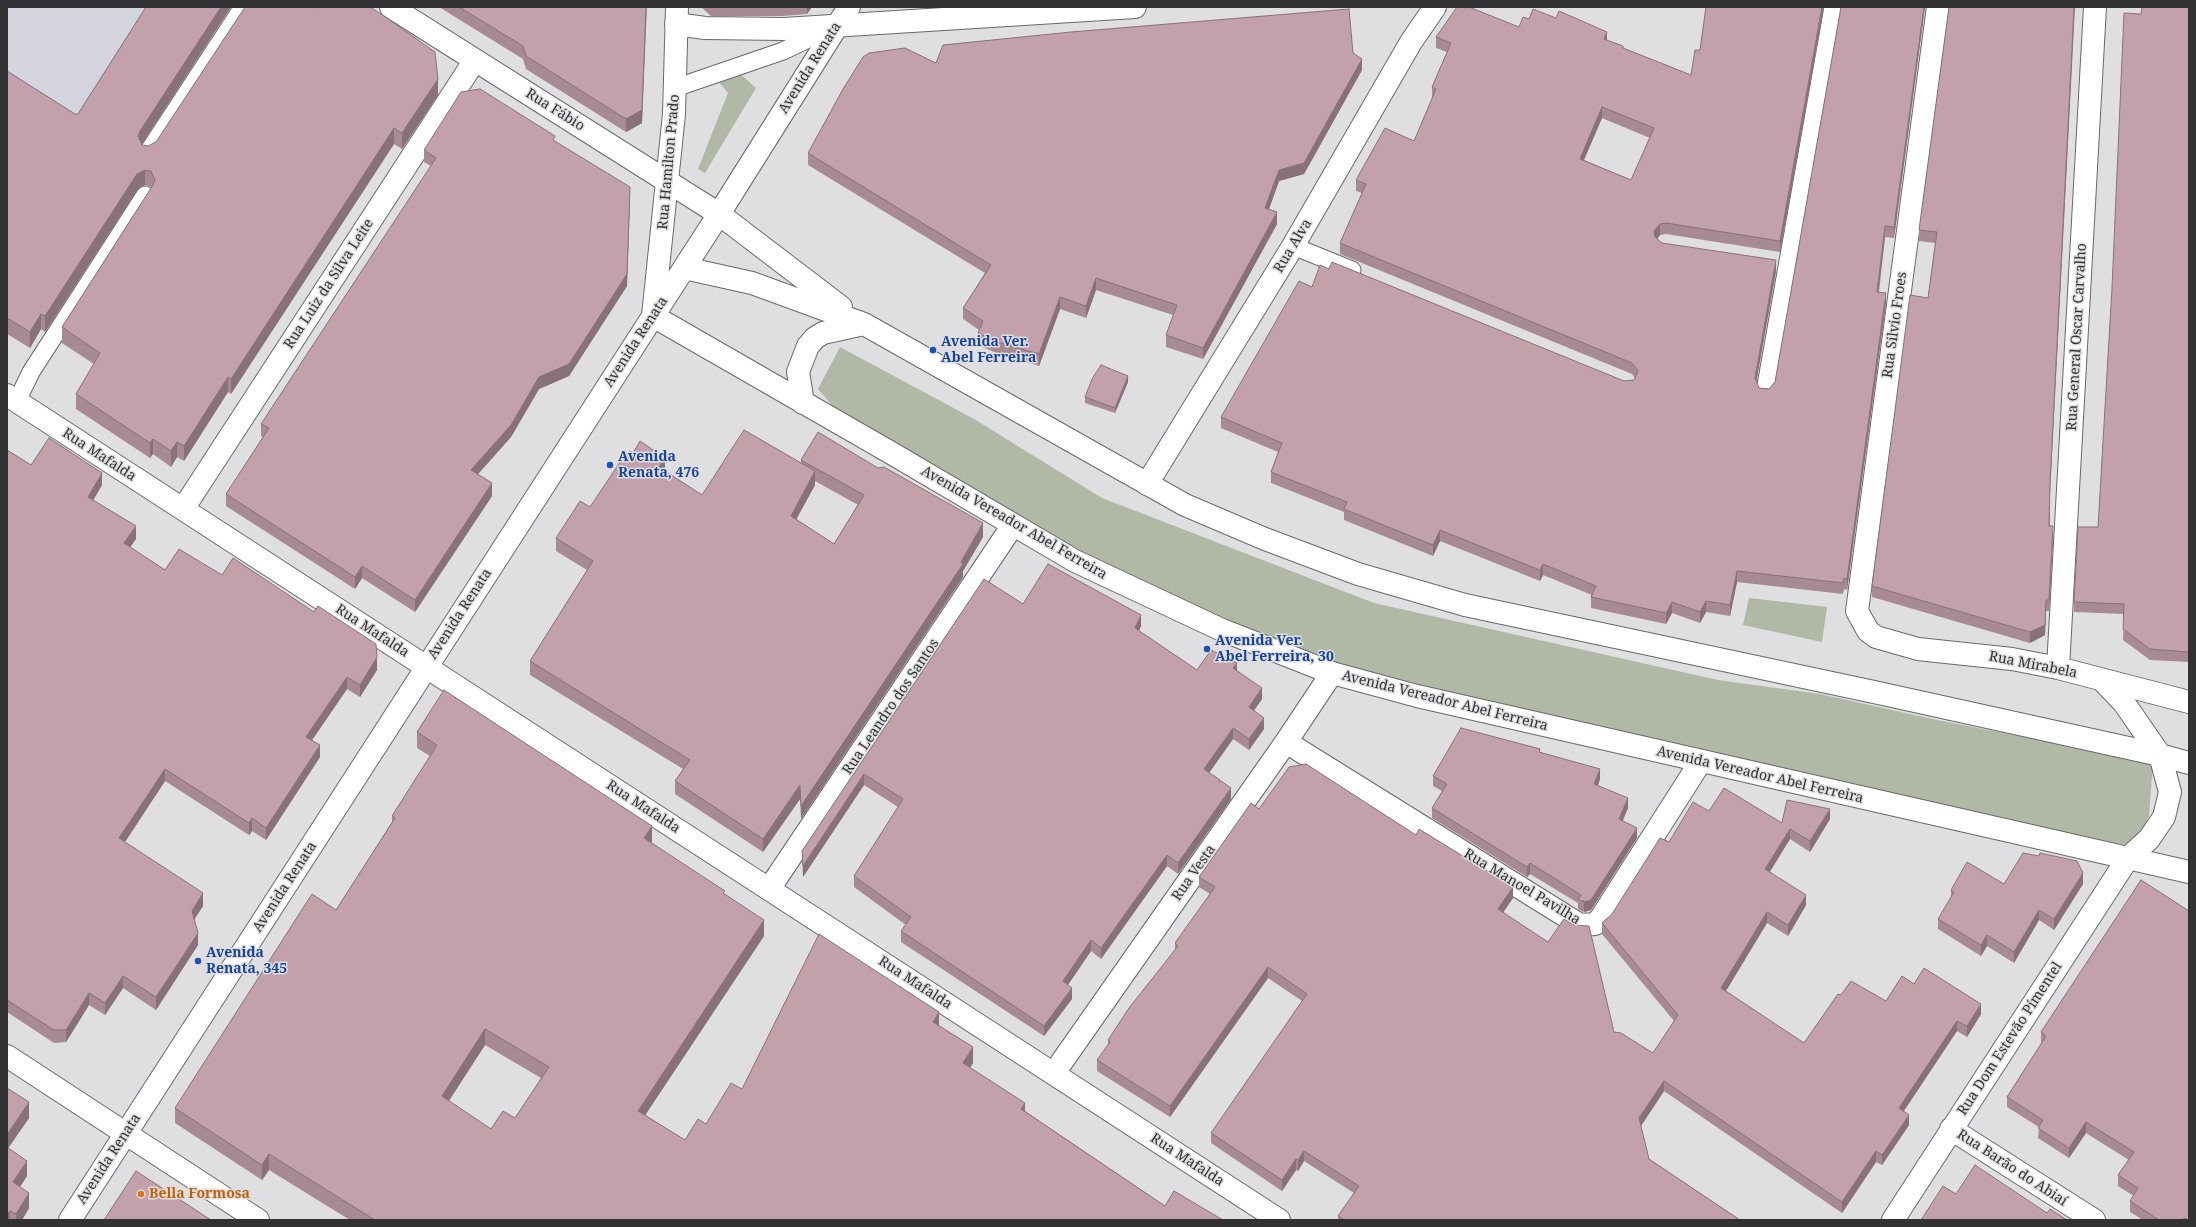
<!DOCTYPE html>
<meta charset="utf-8">
<style>
body{margin:0}
#map{position:relative;width:2196px;height:1227px;overflow:hidden;background:#dfdfe2;font-family:"Noto Serif",serif}
canvas{display:block}
.frame{position:absolute;inset:0;border:8px solid #323234;pointer-events:none}
</style>
<div id="map">
<canvas width="2196" height="1227"></canvas>
<div class="frame"></div>
</div>
<script>
const ctx = document.querySelector('canvas').getContext('2d');
ctx.lineJoin = 'round';
function fillPath(path, color) {
  ctx.fillStyle = color;
  ctx.fill(path, 'evenodd');
}
function shape(rows) {
  const path = new Path2D();
  for (const r of rows) {
    path.moveTo(r[0], r[1]);
    for (let i = 2; i < r.length; i += 2) path.lineTo(r[i], r[i + 1]);
  }
  return path;
}
function stroke(path, color, width, dash) {
  ctx.strokeStyle = color;
  ctx.lineWidth = width;
  ctx.lineCap = dash ? 'butt' : 'round';
  ctx.setLineDash(dash || []);
  ctx.stroke(path);
}
function write(font, color, halo, rows, align = 'center') {
  ctx.font = font + ' "Noto Serif",serif';
  ctx.lineWidth = 3;
  ctx.setLineDash([]);
  ctx.textBaseline = 'middle';
  ctx.strokeStyle = halo;
  ctx.fillStyle = color;
  for (const [text, x, y, turn = 0] of rows) {
    ctx.save();
    ctx.translate(x, y);
    ctx.rotate((+turn || 0) * Math.PI / 180);
    ctx.textAlign = isNaN(turn) ? turn : align;
    if (halo) ctx.strokeText(text, 0, 0);
    ctx.fillText(text, 0, 0);
    ctx.restore();
  }
}
fillPath(shape([
 [7,7,147,7,7,230]
]), '#d4d4df');
fillPath(shape([
 [736,70,756,88,705,173,698,169,728,93,714,76],
 [840,347,974,419,1102,498,1374,603,1718,680,1820,694,1937,720,2153,762,2149,816,2135,847,1581,730,1298,652,1049,540,837,411,818,389],
 [1749,598,1827,607,1822,642,1743,625]
]), '#b1b8a5');
const lane = shape([
 [675,88,783,51,829,29],
 [148,152,243,7],
 [1293,246,1352,270],
 [1765,391,1833,7],
 [17,401,31,372,145,195]
]);
const street = shape([
 [391,7,719,214],
 [1938,7,1857,611,1868,631,1876,637,1918,649,2012,659,2058,668,2189,702],
 [676,24,705,28,784,29,1135,7],
 [7,395,1279,1220],
 [1147,484,1293,246,1411,42,1435,7],
 [183,509,475,60],
 [2058,668,2095,7],
 [1286,742,1580,925,1595,924,1601,918,1701,761],
 [769,889,1013,525],
 [1054,1073,1286,742,1332,673],
 [1951,1129,2094,1220],
 [1893,1220,2128,858]
]);
const secondary = shape([
 [719,214,849,7],
 [653,316,674,114,677,7],
 [7,1056,258,1220]
]);
const primary = shape([
 [684,268,752,283,864,324,1185,505,1265,539,1358,574,1465,605,1874,692,2160,755,2189,763],
 [653,316,893,454,1075,561,1222,630,1332,673,1417,696,2189,872],
 [803,403,798,372,808,346,815,338,823,333,864,324],
 [2102,680,2124,703,2160,755,2170,792,2164,817,2149,839,2128,858],
 [70,1220,719,214,841,307]
]);
stroke(lane, '#69696c', 19);
stroke(street, '#69696c', 24);
stroke(secondary, '#69696c', 24);
stroke(primary, '#69696c', 24);
stroke(lane, '#fff', 17);
stroke(street, '#fff', 22);
stroke(secondary, '#fff', 22);
stroke(primary, '#fff', 22);
fillPath(shape([
 [146,7,231,7,142,143,142,145,148,146,438,95,402,149,394,144,231,394,228,392,184,461,177,457,171,467,153,454,150,458,76,409,76,394,94,364,62,343,62,327,151,188,151,187,145,185,137,190,45,332,41,329,30,348,7,334,7,71,75,114,78,114],
 [439,7,647,7,642,123,626,132,526,69,523,59],
 [701,7,812,7,807,14,783,16,711,16],
 [1706,7,1824,7,1780,252,1666,234,1660,235,1657,239,1662,243,1776,271,1756,382,1759,388,1769,389,1775,382,1841,7,1925,7,1894,238,1885,237,1879,292,1886,303,1847,590,1844,589,1843,594,1737,582,1730,616,1706,612,1700,623,1672,613,1666,624,1591,608,1591,597,1592,595,1543,575,1540,581,1440,541,1433,556,1344,520,1344,512,1271,483,1271,472,1278,452,1221,428,1221,417,1312,287,1624,381,1634,380,1635,378,1632,374,1340,254,1340,243,1362,193,1356,191,1356,180,1414,141,1433,98,1432,98,1432,87,1447,52,1436,48,1436,37,1519,27,1529,19,1607,40,1623,48,1691,75,1700,50],
 [1602,118,1650,138,1631,180,1584,160],
 [1949,7,2050,494,2050,526,2053,537,2049,611,2046,611,2045,635,2030,643,1872,597,1872,586,1928,298,1935,243,1919,241,1919,230],
 [2189,7,2189,662,2150,660,2123,640,2124,614,2074,612,2074,602,2098,527,2141,14],
 [1353,53,1362,70,1304,174,1279,181,1269,209,1277,224,1203,359,1166,347,1166,335,1173,315,1096,290,1086,318,1060,309,1039,366,994,352,978,345,978,333,979,330,963,319,963,308,985,273,808,165,808,153,936,63],
 [555,142,630,199,627,286,569,376,539,389,511,437,478,474,492,496,415,612,362,578,355,589,226,506,226,494,263,437,261,436,261,424,431,166,424,162,424,150],
 [1128,382,1115,413,1085,403,1085,397],
 [7,450,31,465,102,485,93,500,136,539,130,547,165,570,377,670,360,697,347,689,312,740,320,757,266,840,252,831,249,835,165,781,125,842,203,906,194,919,198,945,156,1010,123,988,105,1015,89,1005,66,1042,54,1043,7,1012],
 [633,453,665,471,702,495,801,463,801,460,983,537,963,571,963,577,801,819,800,799,763,852,675,794,675,781,683,769,530,675,530,661,587,570,556,551,556,538,590,507],
 [815,481,858,505,834,544,796,519,815,485],
 [984,579,1023,604,1141,626,1139,631,1197,670,1237,671,1262,699,1254,710,1264,729,1249,750,1233,739,1209,773,1220,782,1231,799,1178,874,1167,866,1101,959,1091,951,1068,985,1072,999,1044,1036,901,942,901,931,906,925,854,887,854,876,898,807,864,785,803,877,802,851],
 [417,732,652,841,651,842,725,895,764,936,645,1115,685,1140,706,1124,742,1089,939,1026,973,1063,970,1068,1025,1111,1165,1206,1223,1220,350,1220,269,1170,262,1180,175,1123,175,1108,336,910,392,822,392,816,430,756,417,748],
 [485,1045,541,1078,515,1118,491,1129,449,1101],
 [1540,752,1600,779,1598,786,1628,808,1622,821,1637,838,1591,910,1584,912,1583,911,1583,912,1578,909,1578,903,1530,874,1527,877,1432,818,1432,808,1442,791,1433,786,1433,776],
 [1259,809,1513,898,1503,912,1614,1032,1653,1053,1674,1021,1602,934,1602,923,1612,914,1669,842,1709,811,1782,823,1830,819,1810,852,1790,839,1770,872,1806,905,1788,936,1767,923,1726,991,1804,1043,1841,995,1886,1001,1914,984,1981,1014,1967,1037,1957,1031,1904,1111,1909,1125,1882,1165,1876,1162,1842,1213,1664,1091,1641,1126,1649,1159,1740,1220,1338,1220,1338,1216,1354,1193,1304,1161,1298,1171,1296,1170,1282,1191,1211,1143,1211,1133,1302,1001,1268,978,1170,1117,1097,1071,1097,1060,1108,1045,1108,1040,1175,950,1175,943,1210,894,1199,887,1199,877],
 [2141,880,2189,1220,2143,1220,2130,1212,2130,1201,2134,1196,2118,1186,2118,1175,2129,1160,2086,1133,2069,1158,2038,1138,2039,1127,2007,1107,2007,1097,2042,1043,2041,1042,2041,1032],
 [2004,884,2083,884,2054,930,2039,920,2014,963,1987,946,1981,956,1938,929,1938,919,1951,897,1951,890],
 [7,1088,29,1118,8,1148,27,1176,20,1187,29,1208,22,1220,7,1220]
]), '#a78a93');
fillPath(shape([
 [221,7,231,7,140,147,138,136,140,131],
 [646,7,642,123,626,132,626,119],
 [807,7,812,7,807,14],
 [1822,7,1824,7,1780,252,1780,241],
 [1924,7,1925,7,1894,238,1894,227],
 [2074,7,2075,7,2050,494,2050,483],
 [1607,32,1607,43,1604,39],
 [1362,59,1362,70,1304,174,1279,181,1265,220,1265,208,1279,170],
 [438,79,438,95,402,149,402,133],
 [1602,107,1602,118,1580,169,1580,159],
 [394,128,394,144,231,394,231,379],
 [145,170,145,185,137,190,45,332,45,316,137,174],
 [630,187,627,286,569,376,539,389,511,437,471,482,471,470],
 [1277,212,1277,224,1203,359,1203,348],
 [1660,224,1660,235,1654,242,1654,231],
 [1885,226,1885,237,1877,302,1877,292],
 [1776,260,1776,271,1755,389,1755,378],
 [1096,278,1096,290,1086,318,1086,306],
 [1886,293,1886,303,1847,590,1847,579],
 [1060,297,1060,309,1039,366,1039,354],
 [41,314,41,329,30,348,30,332],
 [1128,376,1128,382,1115,413,1115,408],
 [228,377,228,392,184,461,184,446],
 [153,439,153,454,150,458,150,443],
 [177,442,177,457,171,467,171,451],
 [665,458,665,471,659,467],
 [815,471,815,485,791,529,791,516],
 [102,473,102,485,88,509,88,497],
 [492,483,492,496,415,612,415,600],
 [983,523,983,537,963,571,963,577,801,819,801,806,961,562],
 [136,526,136,539,124,556,124,543],
 [2053,526,2053,537,2049,611,2049,600],
 [1440,530,1440,541,1433,556,1433,545],
 [1543,564,1543,575,1540,581,1540,570],
 [362,566,362,578,355,589,355,577],
 [1737,571,1737,582,1730,616,1730,605],
 [2046,600,2045,635,2030,643,2030,632],
 [1706,601,1706,612,1700,623,1700,612],
 [1672,602,1672,613,1666,624,1666,613],
 [1141,615,1141,626,1135,639,1135,628],
 [377,657,377,670,360,697,360,685],
 [1237,663,1237,674,1233,668],
 [347,677,347,689,306,749,306,737],
 [1262,688,1262,699,1249,718,1249,707],
 [1264,718,1264,729,1249,750,1249,739],
 [1233,728,1233,739,1204,780,1204,769],
 [320,745,320,757,266,840,266,828],
 [165,769,165,781,119,851,119,838],
 [1600,769,1600,779,1594,795,1594,784],
 [864,774,864,785,803,877,803,866],
 [800,785,800,799,763,852,763,839],
 [1231,788,1231,799,1178,874,1178,863],
 [1628,798,1628,808,1619,830,1619,819],
 [1830,809,1830,819,1810,852,1810,841],
 [252,818,252,831,249,835,249,823],
 [652,826,652,841,644,853,644,838],
 [1637,828,1637,838,1591,910,1584,912,1584,902],
 [1790,829,1790,839,1765,879,1765,869],
 [1167,855,1167,866,1101,959,1101,948],
 [1530,863,1530,874,1527,877,1527,867],
 [2083,873,2083,884,2054,930,2054,919],
 [1513,887,1513,898,1498,920,1498,909],
 [203,893,203,906,192,923,192,911],
 [1806,895,1806,905,1788,936,1788,925],
 [2039,910,2039,920,2014,963,2014,952],
 [1767,912,1767,923,1721,999,1721,988],
 [764,920,764,936,638,1126,638,1111],
 [198,933,198,945,156,1010,156,997],
 [1987,935,1987,946,1981,956,1981,945],
 [1091,940,1091,951,1063,992,1063,981],
 [1268,967,1268,978,1170,1117,1170,1106],
 [123,976,123,988,105,1015,105,1003],
 [1072,988,1072,999,1044,1036,1044,1026],
 [89,993,89,1005,66,1042,66,1030],
 [1981,1004,1981,1014,1967,1037,1967,1026],
 [939,1012,939,1027,933,1022],
 [1957,1021,1957,1031,1899,1118,1899,1108],
 [485,1029,485,1045,442,1111,442,1096],
 [973,1047,973,1063,963,1079,963,1063],
 [1664,1081,1664,1091,1639,1129,1639,1118],
 [29,1102,29,1118,7,1150,7,1135],
 [1025,1103,1025,1118,1021,1109],
 [1909,1115,1909,1125,1882,1165,1882,1155],
 [2086,1122,2086,1133,2069,1158,2069,1148],
 [1304,1151,1304,1161,1298,1171,1298,1160],
 [1876,1151,1876,1162,1842,1213,1842,1202],
 [269,1154,269,1170,262,1180,262,1165],
 [1296,1159,1296,1170,1282,1191,1282,1180],
 [27,1161,27,1176,13,1197,13,1182],
 [29,1193,29,1208,22,1220,16,1220,16,1214],
 [10,1211,10,1220,7,1220,7,1215]
]), '#887178');
const building = shape([
 [146,7,221,7,140,131,138,136,142,145,148,146,156,142,245,7,316,7,318,8,318,7,370,7,384,16,435,52,438,79,402,133,394,128,231,379,228,377,184,446,177,442,171,451,153,439,150,443,76,394,100,353,62,327,153,185,155,180,151,171,145,170,137,174,45,316,41,314,30,332,7,318,7,71,75,114,78,114,146,7],
 [459,7,646,7,642,110,626,119,526,56,523,46,459,7],
 [1457,7,1469,7,1519,27,1523,17,1529,19,1533,9,1556,18,1559,11,1607,32,1604,39,1623,46,1623,48,1691,75,1695,50,1700,50,1706,7,1822,7,1780,241,1666,223,1660,224,1654,231,1655,237,1662,243,1776,260,1755,378,1759,388,1769,389,1775,382,1841,7,1924,7,1894,227,1885,226,1877,292,1886,293,1847,579,1844,578,1843,583,1737,571,1730,605,1706,601,1700,612,1672,602,1666,613,1591,597,1596,586,1543,564,1540,570,1440,530,1433,545,1344,509,1347,502,1271,472,1282,443,1221,417,1299,281,1312,287,1320,265,1329,269,1332,262,1624,381,1634,380,1638,371,1632,363,1340,243,1366,184,1356,180,1385,128,1414,141,1436,89,1432,87,1451,43,1436,37,1457,7],
 [1602,107,1654,128,1631,180,1580,159,1602,107],
 [1949,7,2074,7,2050,483,2049,526,2053,526,2049,600,2046,600,2045,625,2030,632,1872,586,1910,295,1928,298,1937,232,1919,230,1949,7],
 [2142,7,2189,7,2189,652,2150,649,2123,629,2124,604,2074,602,2078,527,2098,527,2112,288,2124,13,2141,14,2142,7],
 [1349,9,1353,53,1362,59,1304,163,1279,170,1265,208,1277,212,1203,348,1166,335,1177,305,1096,278,1086,306,1060,297,1039,354,994,341,978,333,983,321,963,308,991,265,808,153,843,89,863,57,869,53,905,48,936,63,943,45,1071,32,1349,9],
 [480,89,555,136,553,140,630,187,627,274,569,364,539,377,511,425,471,470,492,483,415,600,362,566,355,577,226,494,269,428,261,424,436,158,424,150,461,92,480,89],
 [1101,365,1128,376,1115,408,1085,397,1092,379,1101,365],
 [744,430,815,471,791,516,834,544,864,495,801,460,818,432,878,468,884,467,983,523,961,562,963,564,801,806,800,785,763,839,675,781,690,760,530,661,593,561,556,538,580,501,590,507,620,462,622,463,630,451,633,453,640,441,665,458,659,467,702,495,744,430],
 [49,438,102,473,88,497,136,526,124,543,165,570,179,549,222,575,233,558,314,612,318,606,376,644,377,657,360,685,347,677,306,737,320,745,266,828,252,818,249,823,165,769,119,838,203,893,192,911,198,933,156,997,123,976,105,1003,89,993,66,1030,54,1030,7,1000,7,450,31,465,49,438],
 [1048,564,1141,615,1135,628,1197,670,1211,650,1237,663,1233,668,1262,688,1249,707,1264,718,1249,739,1233,728,1204,769,1220,780,1219,782,1221,781,1231,788,1178,863,1167,855,1101,948,1091,940,1063,981,1072,988,1044,1026,901,931,911,917,854,876,903,799,864,774,803,866,802,851,984,579,1023,604,1048,564],
 [444,690,652,826,644,838,725,891,723,893,764,920,638,1111,685,1140,698,1119,706,1124,731,1083,742,1089,819,934,939,1012,933,1022,973,1047,963,1063,1025,1103,1021,1109,1165,1206,1174,1191,1223,1220,375,1220,269,1154,262,1165,175,1108,312,894,336,910,395,818,392,816,437,745,417,732,444,690],
 [485,1029,549,1067,515,1118,503,1111,491,1129,442,1096,485,1029],
 [1461,728,1540,749,1539,752,1600,769,1594,784,1628,798,1619,819,1637,828,1591,900,1584,902,1583,900,1583,902,1578,899,1581,895,1530,863,1527,867,1432,808,1447,784,1433,776,1461,728],
 [1306,764,1416,835,1419,829,1513,887,1498,909,1548,942,1564,919,1574,925,1589,926,1614,1032,1621,1033,1653,1053,1678,1015,1602,923,1612,914,1660,838,1669,842,1693,802,1709,811,1724,788,1782,823,1787,800,1830,809,1810,841,1790,829,1765,869,1806,895,1788,925,1767,912,1721,988,1804,1043,1838,994,1841,995,1851,981,1886,1001,1902,976,1914,984,1924,968,1981,1004,1967,1026,1957,1021,1899,1108,1909,1115,1882,1155,1876,1151,1842,1202,1664,1081,1639,1118,1649,1159,1740,1220,1345,1220,1338,1216,1359,1186,1304,1151,1298,1160,1296,1159,1282,1180,1211,1133,1307,994,1268,967,1170,1106,1097,1060,1110,1042,1108,1040,1129,1008,1178,946,1175,943,1215,887,1199,877,1251,803,1259,809,1289,767,1306,764],
 [2023,853,2039,856,2040,853,2077,861,2083,873,2054,919,2039,910,2014,952,1987,935,1981,945,1938,919,1954,892,1951,890,1967,862,2004,884,2023,853],
 [2141,880,2189,911,2189,1220,2184,1218,2183,1220,2159,1220,2130,1201,2138,1188,2118,1175,2134,1152,2086,1122,2069,1148,2038,1128,2043,1120,2007,1097,2046,1036,2041,1032,2141,880],
 [7,1088,29,1102,7,1135,7,1088],
 [7,1147,27,1161,13,1182,29,1193,16,1214,10,1211,7,1215,7,1147],
 [1975,1165,2047,1213,2050,1209,2067,1220,1921,1220,1943,1186,1956,1194,1975,1165],
 [136,1171,211,1220,104,1220,136,1171]
]);
fillPath(building, '#c2a1ab');
stroke(building, '#887178', 1);
for (const [x, y, r, color] of [
 [933,350,4,"#1a4fb4"],
 [610,465,4,"#1a4fb4"],
 [1207,649,4,"#1a4fb4"],
 [198,961,4,"#1a4fb4"],
 [141,1194,4,"#e8710a"]
]) {
  const dot = new Path2D();
  dot.arc(x, y, r, 0, 2 * Math.PI);
  ctx.fillStyle = color;
  ctx.fill(dot);
  stroke(dot, '#dfdfe2', 1.5);
}
write('14px', '#323234', '#dfdfe2', [
 ["Avenida Renata",810,68,-58],
 ["Rua Fábio",555,110,32],
 ["Rua Hamilton Prado",669,162,-85],
 ["Rua Alva",1293,246,-59],
 ["Rua Luiz da Silva Leite",329,284,-57],
 ["Rua Silvio Froes",1895,325,-82],
 ["Rua General Oscar Carvalho",2077,337,-87],
 ["Avenida Renata",636,342,-57],
 ["Rua Mafalda",99,455,33],
 ["Avenida Vereador Abel Ferreira",1014,523,30],
 ["Avenida Renata",460,614,-57],
 ["Rua Mafalda",372,631,33],
 ["Rua Mirabela",2033,665,11],
 ["Avenida Vereador Abel Ferreira",1445,701,14],
 ["Rua Leandro dos Santos",891,707,-56],
 ["Avenida Vereador Abel Ferreira",1760,775,13],
 ["Rua Mafalda",643,807,33],
 ["Rua Vesta",1194,873,-55],
 ["Avenida Renata",285,887,-57],
 ["Rua Manoel Pavilha",1522,887,31],
 ["Rua Mafalda",915,983,33],
 ["Rua Dom Estevão Pímentel",2010,1039,-57],
 ["Avenida Renata",109,1159,-57],
 ["Rua Mafalda",1187,1160,33],
 ["Rua Barão do Abiaí",2012,1168,33]
]);
write('bold 14px', '#164399', '#dfdfe2', [
 ["Avenida Ver.",941,342],
 ["Abel Ferreira",941,358],
 ["Avenida",618,457],
 ["Renata, 476",618,473],
 ["Avenida Ver.",1215,641],
 ["Abel Ferreira, 30",1215,657],
 ["Avenida",206,953],
 ["Renata, 345",206,969]
], 'left');
write('bold 14px', '#c56008', '#dfdfe2', [
 ["Bella Formosa",149,1194]
], 'left');
</script>
